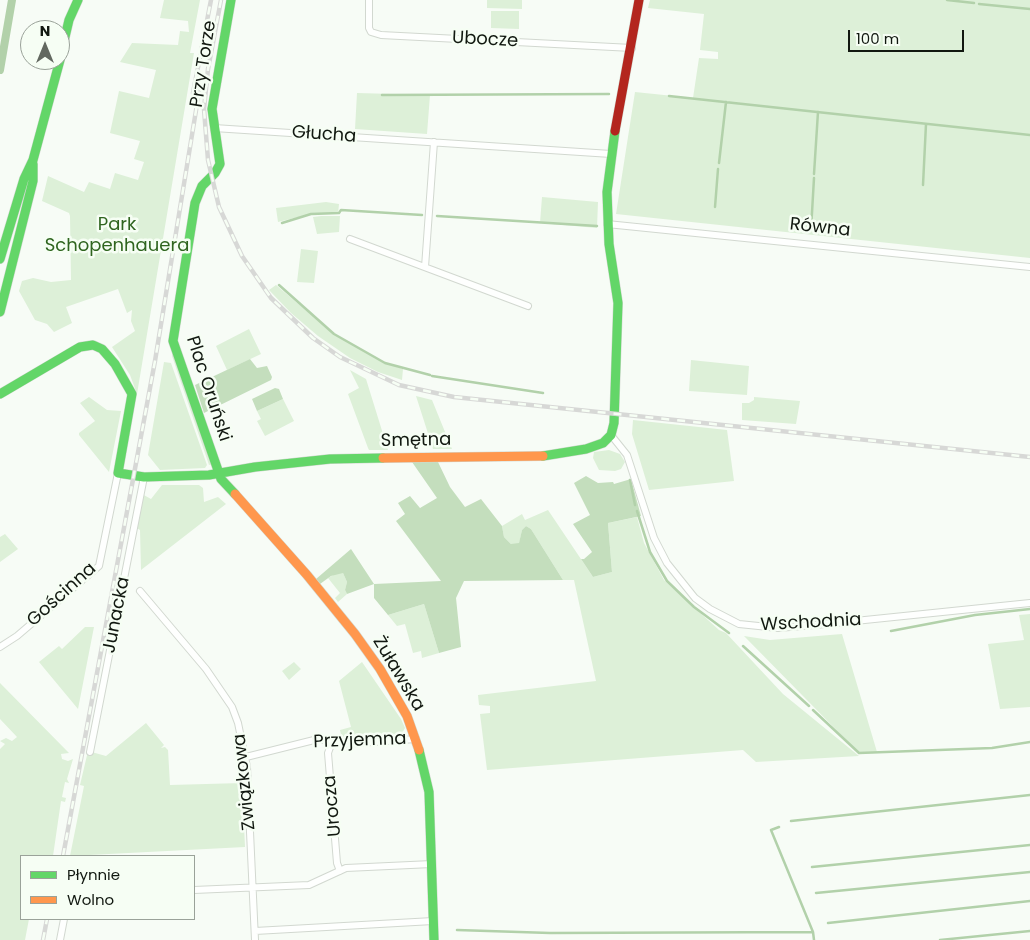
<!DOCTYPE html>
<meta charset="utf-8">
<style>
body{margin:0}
#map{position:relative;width:1030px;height:940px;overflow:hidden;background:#f7fcf6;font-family:Poppins,sans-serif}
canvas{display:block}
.legend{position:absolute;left:20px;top:855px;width:175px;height:65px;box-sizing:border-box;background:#f6fef4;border:1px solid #9aa299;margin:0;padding:6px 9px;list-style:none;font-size:15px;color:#111810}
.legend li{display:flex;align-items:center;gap:10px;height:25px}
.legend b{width:25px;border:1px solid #9aa299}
.north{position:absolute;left:20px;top:20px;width:50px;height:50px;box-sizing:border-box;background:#f6fef4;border:1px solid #9aa299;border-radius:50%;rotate:0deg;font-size:14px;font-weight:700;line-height:20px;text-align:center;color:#111810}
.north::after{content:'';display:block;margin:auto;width:18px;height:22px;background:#626860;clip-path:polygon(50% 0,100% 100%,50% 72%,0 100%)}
.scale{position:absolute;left:848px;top:30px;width:116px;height:22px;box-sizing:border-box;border:2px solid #111810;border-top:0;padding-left:6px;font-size:15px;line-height:18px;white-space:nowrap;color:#111810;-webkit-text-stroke:4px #f6fef4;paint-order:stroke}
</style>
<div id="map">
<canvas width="1030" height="940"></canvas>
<ul class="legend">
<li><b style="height:6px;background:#63d668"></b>Płynnie</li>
<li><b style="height:6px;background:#ff974d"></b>Wolno</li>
</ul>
<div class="north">N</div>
<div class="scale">100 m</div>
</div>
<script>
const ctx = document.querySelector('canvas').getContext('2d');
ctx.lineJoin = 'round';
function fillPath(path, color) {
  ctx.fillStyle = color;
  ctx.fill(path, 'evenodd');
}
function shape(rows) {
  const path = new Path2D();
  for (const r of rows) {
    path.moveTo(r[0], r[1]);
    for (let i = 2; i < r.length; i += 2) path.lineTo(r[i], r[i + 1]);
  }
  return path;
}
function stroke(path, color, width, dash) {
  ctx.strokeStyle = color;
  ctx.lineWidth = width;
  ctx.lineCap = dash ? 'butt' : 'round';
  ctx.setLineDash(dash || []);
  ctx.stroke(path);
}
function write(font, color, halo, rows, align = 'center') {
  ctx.font = font + ' Poppins,sans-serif';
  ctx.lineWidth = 5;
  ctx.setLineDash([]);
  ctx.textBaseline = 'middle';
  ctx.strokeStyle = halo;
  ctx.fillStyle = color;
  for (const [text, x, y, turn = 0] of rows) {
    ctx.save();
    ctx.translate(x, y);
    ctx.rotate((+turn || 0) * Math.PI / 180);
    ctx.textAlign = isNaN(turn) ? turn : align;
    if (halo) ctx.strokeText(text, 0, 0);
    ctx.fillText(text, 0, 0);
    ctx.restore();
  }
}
fillPath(shape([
 [164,0,200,0,190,53,194,53,137,394,130,375,112,347,135,331,131,321,132,310,127,313,118,289,66,307,72,323,54,332,47,324,35,320,19,291,22,281,33,278,51,282,71,280,70,216,69,213,42,201,48,176,84,192,89,182,110,189,115,173,138,180,144,162,134,159,140,141,110,133,119,91,149,98,156,70,120,62,132,43,178,45,180,31,189,32,188,21,160,18],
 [487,0,522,0,522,9,487,8],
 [650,0,1030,0,1030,258,616,214,635,92,693,98,699,58,718,59,718,52,700,50,704,14,648,8],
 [491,11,519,11,519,29,491,28],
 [357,93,430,95,427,134,355,129],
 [542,197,598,202,597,228,540,223],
 [326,202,339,204,338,214,311,214,278,222,276,208],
 [321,216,340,216,339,232,317,234,313,217],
 [301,249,318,251,314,283,297,282],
 [276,285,334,334,385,363,403,369,402,380,378,372,350,358,318,336,291,313,269,290],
 [249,329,261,354,227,370,216,346],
 [173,350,212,464,209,465,172,356],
 [691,360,749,366,747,395,689,391],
 [164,362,171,363,207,465,205,468,160,470,148,455],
 [350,370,366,379,388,450,369,450,368,448,348,394,359,388],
 [416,396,432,400,452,449,433,449],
 [89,397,107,410,121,411,109,472,79,435,79,433,95,421,80,403],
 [754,397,800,401,796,424,742,420,742,403,749,403,754,400],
 [283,399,294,421,265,436,257,421,261,419,257,411],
 [633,420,727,430,734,481,649,490,632,434],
 [609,450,620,454,625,462,621,469,615,471,599,470,593,458,594,452],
 [162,485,199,485,203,488,204,502,218,497,226,504,141,570,140,530,135,527,142,494,151,499],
 [548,510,593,577,612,572,608,523,637,517,644,543,664,580,719,630,726,633,783,694,859,756,756,762,743,750,487,770,480,714,490,713,490,706,479,705,478,695,596,681,574,580,563,580,531,529,526,526,522,530,519,544,511,544,504,537,502,526,522,514,525,520],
 [5,534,18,549,0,562,0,537],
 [337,573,343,573,347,582,345,590,347,594,338,602,335,598,340,593,328,578],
 [424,604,439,653,422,658,421,651,413,653,405,624,397,626,388,615],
 [1030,614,1030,707,1000,709,988,644,1024,640,1019,615],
 [85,627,94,627,78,709,39,662,59,646,62,649],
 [842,634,877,752,859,753,744,636,770,640],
 [294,662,301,669,289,680,282,671],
 [362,662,401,719,405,728,401,735,342,739,340,730,351,727,339,681],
 [0,683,69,753,61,754,62,759,68,761,73,759,67,779,69,783,65,782,62,797,66,798,65,802,61,801,53,856,21,856,21,919,29,919,25,940,0,940,0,749,5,744,0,741,6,738,12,741,17,737,0,719],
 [146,723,164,745,161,748,165,747,168,750,170,785,242,783,245,847,70,856,84,786,80,785,88,751,106,756]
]), '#ddf0d8');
fillPath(shape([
 [250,359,257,368,267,366,272,377,271,380,204,413,195,385],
 [275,388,279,389,283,399,257,411,252,399],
 [412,462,438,462,450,487,465,507,481,499,502,526,504,537,511,544,519,543,522,530,526,526,531,529,563,580,464,581,456,598,461,647,439,653,424,604,388,615,374,598,374,584,347,594,345,590,347,582,343,573,331,576,320,584,316,579,351,549,374,584,441,581,396,521,405,514,398,503,410,496,420,508,437,498],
 [586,476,598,483,613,482,614,484,631,479,641,516,608,523,612,572,593,577,581,559,584,559,592,552,573,524,590,515,574,483]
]), '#c4debd');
stroke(shape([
 [947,0,974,3],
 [979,4,1030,9],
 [382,95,609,94],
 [669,96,1030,135],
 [719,163,726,102],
 [814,174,818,112],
 [923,185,926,124],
 [715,207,718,169],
 [437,216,597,226],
 [282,223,311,214,339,213,341,210,422,215],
 [811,230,814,178],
 [279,285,334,334,385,363,430,375],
 [432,376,543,393],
 [630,480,635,505],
 [637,511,650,552,667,581,694,607,729,633],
 [891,631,975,615,1030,609],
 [743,646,809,706],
 [813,710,859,753,992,748,1030,742],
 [791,821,1030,795],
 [779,827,771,830,813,932,814,940],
 [812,867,1030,845],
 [816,893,1030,872],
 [828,923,1030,901],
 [457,930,550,933,813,932],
 [940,940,1030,931]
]), '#b2d1aa', 2.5);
stroke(shape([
 [0,70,12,0]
]), '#b2d1aa', 8);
const street = shape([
 [369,0,369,28,371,32,381,35,632,48],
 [214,128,611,154],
 [607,224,1030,267],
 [350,239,528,306],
 [425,267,434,142],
 [611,435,627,455,654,538,667,563,695,598,710,609,739,624,778,628,826,624,1030,603],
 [140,591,206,669,232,707,238,723,247,767,255,940],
 [0,647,17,636,99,566,118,473],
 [332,742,328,753,337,863,340,871],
 [90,752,144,477],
 [246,757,318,739,344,744,416,739],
 [194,890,309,885,346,868,432,864],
 [255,931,433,921],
 [60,940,64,919]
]);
const fast = shape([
 [231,0,212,109,220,164,215,173,202,186,195,203,173,341,221,479,235,494],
 [60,58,69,20,78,0],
 [0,259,24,179,33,160,60,60],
 [0,312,33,181,33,164],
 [0,394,80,347,93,345,102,349,115,364,132,394,118,473,144,477,209,475,255,467,330,459,383,458],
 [543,456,586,449,603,443,611,435,614,423,618,303,609,244,607,192,615,131],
 [419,750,429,792,434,940]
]);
const slow = shape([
 [383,458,543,456],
 [235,494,307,575,355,634,380,669,407,716,419,750]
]);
const jam = shape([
 [615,131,639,0]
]);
stroke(street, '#d2d8d0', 8);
stroke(fast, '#d2d8d0', 10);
stroke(slow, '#d2d8d0', 10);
stroke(jam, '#d2d8d0', 10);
stroke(street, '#fefffe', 6);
stroke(fast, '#63d668', 9);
stroke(slow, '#ff974d', 9);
stroke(jam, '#b3261e', 9);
const rail = shape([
 [221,0,208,69,204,109,208,160,219,207,242,256,271,298,313,338,340,357,399,385,454,397,1030,457],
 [193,93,211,0],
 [63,856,155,361,200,86],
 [43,940,47,919]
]);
stroke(rail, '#d7d8d6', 4.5);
stroke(rail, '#f6fef4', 2.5, [8]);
write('18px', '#111810', '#f6fef4', [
 ["Ubocze",485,40,3],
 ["Przy Torze",204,64,-81],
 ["Głucha",324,135,4],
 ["Równa",820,228,6],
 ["Plac Oruński",208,389,72],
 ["Smętna",416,441,-1],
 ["Gościnna",62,595,-42],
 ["Junacka",117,615,-79],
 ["Wschodnia",811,623,-3],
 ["Żuławska",398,674,59],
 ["Przyjemna",360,741,-2],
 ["Związkowa",245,782,-96],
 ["Urocza",333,806,-95]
]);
write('18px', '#2f651f', '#f6fef4', [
 ["Park",117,225],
 ["Schopenhauera",117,246]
]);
</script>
